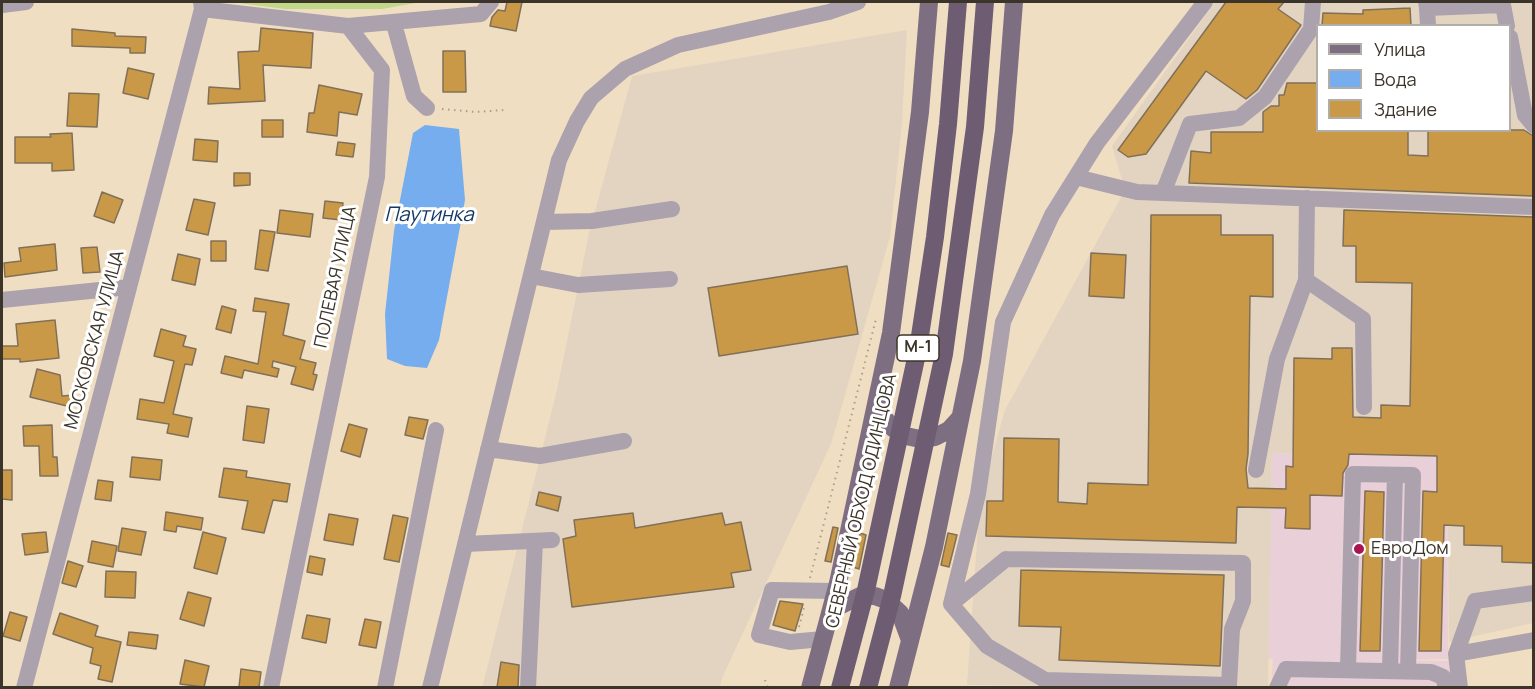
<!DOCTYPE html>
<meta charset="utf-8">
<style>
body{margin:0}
#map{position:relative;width:1535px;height:689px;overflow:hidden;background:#f0dec3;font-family:Manrope,sans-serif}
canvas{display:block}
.frame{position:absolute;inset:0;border:3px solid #3b3429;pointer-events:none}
.legend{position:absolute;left:1316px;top:24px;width:195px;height:108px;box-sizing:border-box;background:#fff;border:2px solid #b1aea9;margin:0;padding:8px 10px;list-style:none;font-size:18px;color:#3b3429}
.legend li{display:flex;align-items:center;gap:12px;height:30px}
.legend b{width:30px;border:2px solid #b1aea9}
</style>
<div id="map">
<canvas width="1535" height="689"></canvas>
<div class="frame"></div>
<ul class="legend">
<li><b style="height:8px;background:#7e6e82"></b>Улица</li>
<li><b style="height:16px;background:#75adef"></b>Вода</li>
<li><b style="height:16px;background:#ca9948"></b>Здание</li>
</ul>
</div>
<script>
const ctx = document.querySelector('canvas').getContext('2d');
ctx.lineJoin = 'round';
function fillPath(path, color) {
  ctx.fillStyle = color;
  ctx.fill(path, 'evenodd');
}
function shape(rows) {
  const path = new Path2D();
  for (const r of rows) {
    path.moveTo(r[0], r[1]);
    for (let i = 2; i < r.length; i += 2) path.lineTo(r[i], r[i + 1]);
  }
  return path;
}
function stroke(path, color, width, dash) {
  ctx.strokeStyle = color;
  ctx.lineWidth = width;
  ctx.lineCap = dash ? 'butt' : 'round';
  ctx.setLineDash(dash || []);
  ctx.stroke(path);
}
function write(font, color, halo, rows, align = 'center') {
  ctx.font = font + ' Manrope,sans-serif';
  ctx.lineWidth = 6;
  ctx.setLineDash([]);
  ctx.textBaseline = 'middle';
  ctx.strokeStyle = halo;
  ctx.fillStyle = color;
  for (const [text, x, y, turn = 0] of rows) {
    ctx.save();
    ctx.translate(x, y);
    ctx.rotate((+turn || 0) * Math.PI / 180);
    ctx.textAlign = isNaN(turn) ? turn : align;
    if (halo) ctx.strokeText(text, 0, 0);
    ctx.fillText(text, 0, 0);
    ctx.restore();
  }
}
fillPath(shape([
 [1272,453,1447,457,1448,659,1356,660,1449,661,1451,687,1271,687,1273,659,1268,658]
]), '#e9cfd7');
fillPath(shape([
 [1215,2,1533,2,1533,623,1449,642,1447,457,1272,453,1268,687,967,685,980,497,1005,410,1125,190,1112,146],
 [1318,26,1510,26,1510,130,1318,130],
 [907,30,902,123,890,237,831,444,722,678,720,687,482,688,557,390,589,233,632,76]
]), '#e3d4c2');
fillPath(shape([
 [231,2,421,2,382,9,285,9]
]), '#c0d888');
fillPath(shape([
 [425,125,459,129,465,200,439,340,427,368,405,366,387,359,385,314,394,231,413,133]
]), '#75adef');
const building = shape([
 [507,2,522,2,516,31,490,26,492,17,498,10,505,11,507,2],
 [1226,2,1284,2,1278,9,1301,25,1257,90,1246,99,1206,71,1146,154,1128,157,1118,150,1226,2],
 [1410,8,1411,26,1322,26,1323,13,1363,14,1363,10,1410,8],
 [261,28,313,33,311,68,263,65,265,101,208,104,209,87,240,89,238,52,259,51,261,28],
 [72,29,115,33,115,36,146,37,145,53,130,53,130,48,72,46,72,29],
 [443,51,465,51,466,92,443,92,443,51],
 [128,68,154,74,148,99,123,93,128,68],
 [1287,83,1317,83,1317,130,1408,130,1408,155,1428,156,1428,130,1524,130,1533,136,1533,196,1189,183,1191,151,1211,153,1211,132,1263,132,1263,112,1271,106,1279,106,1279,95,1284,95,1287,83],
 [319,85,362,94,357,115,339,112,337,136,307,132,309,113,314,113,319,85],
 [69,93,99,94,97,127,67,126,69,93],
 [262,120,283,120,283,137,262,137,262,120],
 [72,133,74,170,52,171,52,163,15,163,15,137,51,137,50,134,72,133],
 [195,139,218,141,217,162,193,160,195,139],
 [338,142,355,144,353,157,336,155,338,142],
 [234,173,250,173,250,185,234,186,234,173],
 [102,192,123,200,114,223,94,216,102,192],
 [194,199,215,203,208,235,186,230,194,199],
 [325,201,343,203,341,220,323,218,325,201],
 [280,210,313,214,310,237,277,233,280,210],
 [1344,210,1533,217,1533,563,1502,562,1502,546,1464,545,1464,526,1444,525,1441,651,1419,651,1423,491,1437,492,1437,456,1349,454,1348,465,1343,473,1342,496,1310,495,1310,529,1285,528,1286,508,1237,507,1236,543,986,536,987,501,1003,501,1004,438,1059,439,1058,502,1087,504,1088,483,1148,485,1151,215,1221,215,1221,235,1273,235,1273,297,1250,296,1248,454,1246,469,1248,488,1286,489,1286,466,1293,467,1294,358,1332,359,1332,348,1352,348,1353,417,1381,418,1381,405,1410,406,1412,283,1356,282,1356,246,1343,246,1344,210],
 [260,230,275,232,268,271,255,269,260,230],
 [211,241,226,241,226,261,211,261,211,241],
 [55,244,57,270,5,277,4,263,21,261,19,248,55,244],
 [97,247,100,272,83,273,81,248,97,247],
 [1091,253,1126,255,1124,298,1089,296,1091,253],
 [178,254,200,259,195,285,172,280,178,254],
 [847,266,858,334,719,356,708,288,847,266],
 [255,298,289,304,283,335,305,341,300,359,316,363,313,374,317,375,313,390,291,384,296,367,273,361,272,367,279,369,277,377,244,370,242,378,221,373,225,356,258,364,266,312,253,311,255,298],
 [222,306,236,310,231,333,216,329,222,306],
 [55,320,59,358,20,362,20,359,2,359,2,346,18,346,16,324,55,320],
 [161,329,186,336,183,346,196,349,192,365,185,364,173,414,192,418,188,437,167,433,169,424,137,419,140,399,164,403,174,361,154,356,161,329],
 [37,369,60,375,62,396,74,395,71,407,30,397,37,369],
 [247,406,269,409,264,443,243,440,247,406],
 [409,417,428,420,423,439,405,435,409,417],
 [349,424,367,429,360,457,341,451,349,424],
 [52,425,53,457,57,457,58,476,40,476,39,446,24,446,23,426,52,425],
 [132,457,162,460,160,480,130,477,132,457],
 [224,468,247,471,246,477,290,484,287,502,273,500,264,533,242,529,248,501,219,497,224,468],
 [2,470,12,470,12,500,2,499,2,470],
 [98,480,113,482,111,501,95,499,98,480],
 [1365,491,1384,492,1380,651,1360,651,1365,491],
 [539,492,561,497,558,511,536,505,539,492],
 [166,512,203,518,201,530,177,526,176,532,164,530,166,512],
 [633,513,635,528,722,513,725,525,741,522,751,570,731,573,734,587,572,607,563,539,576,536,574,520,633,513],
 [329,514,358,519,353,545,324,540,329,514],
 [393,515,408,518,399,562,384,559,393,515],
 [833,527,838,528,831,562,825,561,833,527],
 [122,528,146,532,141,555,118,551,122,528],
 [46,532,48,552,25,555,22,534,46,532],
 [203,532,226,538,217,574,194,568,203,532],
 [860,533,866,535,859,569,853,567,860,533],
 [948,533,957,535,949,567,941,565,948,533],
 [92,541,117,546,113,567,88,562,92,541],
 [310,556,325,559,322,575,307,572,310,556],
 [68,561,83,566,76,587,62,583,68,561],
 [1021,570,1224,575,1220,666,1059,660,1061,627,1019,626,1021,570],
 [106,571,136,572,135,598,105,597,106,571],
 [188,592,211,598,204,626,180,619,188,592],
 [780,601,803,604,795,631,773,625,780,601],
 [10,612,27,617,20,641,3,636,10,612],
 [60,613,98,626,95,636,121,642,112,682,98,679,101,666,90,663,93,648,53,634,60,613],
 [307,615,330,619,326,643,302,638,307,615],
 [365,619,381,622,376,648,359,645,365,619],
 [129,632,158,635,156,649,127,645,129,632],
 [185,660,209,666,204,687,180,684,185,660],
 [501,662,519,665,518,687,497,687,501,662],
 [241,669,261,672,259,687,239,687,241,669]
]);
fillPath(building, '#ca9948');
stroke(building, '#817058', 1.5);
stroke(shape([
 [442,109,476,112,504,110],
 [810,578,876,319],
 [799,627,805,604],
 [765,680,768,688]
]), '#aa9d88', 2, [1.5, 4.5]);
stroke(shape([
 [1426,2,1427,8,1503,5,1507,26],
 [2,5,26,2],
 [1427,8,1428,26],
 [202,9,348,26,382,70,377,177,271,688],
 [394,24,414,96,427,108],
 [348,26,481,14,491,2],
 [1510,37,1525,115,1534,126],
 [1076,177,1137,192,1534,207],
 [1163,193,1190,124,1239,118,1265,97,1311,29,1313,2],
 [544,222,592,221,672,209],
 [531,276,578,285,670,279],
 [1306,280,1363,319,1364,407],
 [2,300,129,287],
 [488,449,540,456,624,441],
 [1256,470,1277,359,1306,280,1307,198],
 [465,544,552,540],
 [1006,559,1243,563,1243,601,1232,629,1229,685,1045,680,987,646,951,604,1006,559],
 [951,604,978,494,1003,322,1052,215,1097,143,1205,2],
 [823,639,790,642,759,635,772,590,835,591],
 [1456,654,1534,640],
 [1348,670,1353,474,1413,475,1408,671],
 [1390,671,1395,475],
 [24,688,202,9,201,2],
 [385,688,436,430],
 [430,688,559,160,577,121,591,98,625,69,678,45,829,12,858,2],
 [528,688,535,541],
 [1277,688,1286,669,1431,672,1443,677,1446,688],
 [1460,688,1456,654,1475,601,1534,593]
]), '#aba2ad', 16);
stroke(shape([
 [877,403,883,417,893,428,906,436,920,439,935,437,949,430,959,419],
 [831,610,860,596,875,596,886,600,900,613,910,640],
 [810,688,838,583,891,333,920,112,929,2],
 [898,688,934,547,972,361,1004,131,1014,2]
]), '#7e6e82', 18);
stroke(shape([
 [840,688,866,590,918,349,935,237,948,124,958,2],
 [868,688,892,596,944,354,975,127,985,2]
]), '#6d5c72', 18);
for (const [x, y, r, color] of [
 [1359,549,6,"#a71653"]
]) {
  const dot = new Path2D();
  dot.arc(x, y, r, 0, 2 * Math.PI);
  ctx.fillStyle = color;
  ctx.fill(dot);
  stroke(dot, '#fff', 2);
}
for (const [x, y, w] of [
 [918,348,42]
]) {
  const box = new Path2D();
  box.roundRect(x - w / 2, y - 13, w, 26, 4.5);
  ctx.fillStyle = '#fff';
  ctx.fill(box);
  stroke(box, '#3b3429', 1.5);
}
write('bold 16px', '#3b3429', null, [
 ["М-1",918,348]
]);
write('18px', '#3b3429', '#fff', [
 ["ПОЛЕВАЯ УЛИЦА",336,277,-78],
 ["МОСКОВСКАЯ УЛИЦА",95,340,-75],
 ["СЕВЕРНЫЙ ОБХОД ОДИНЦОВА",862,501,-77]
]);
write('18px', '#3b3429', '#fff', [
 ["ЕвроДом",1371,549]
], 'left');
write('italic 20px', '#123964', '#fff', [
 ["Паутинка",429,215]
]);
</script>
